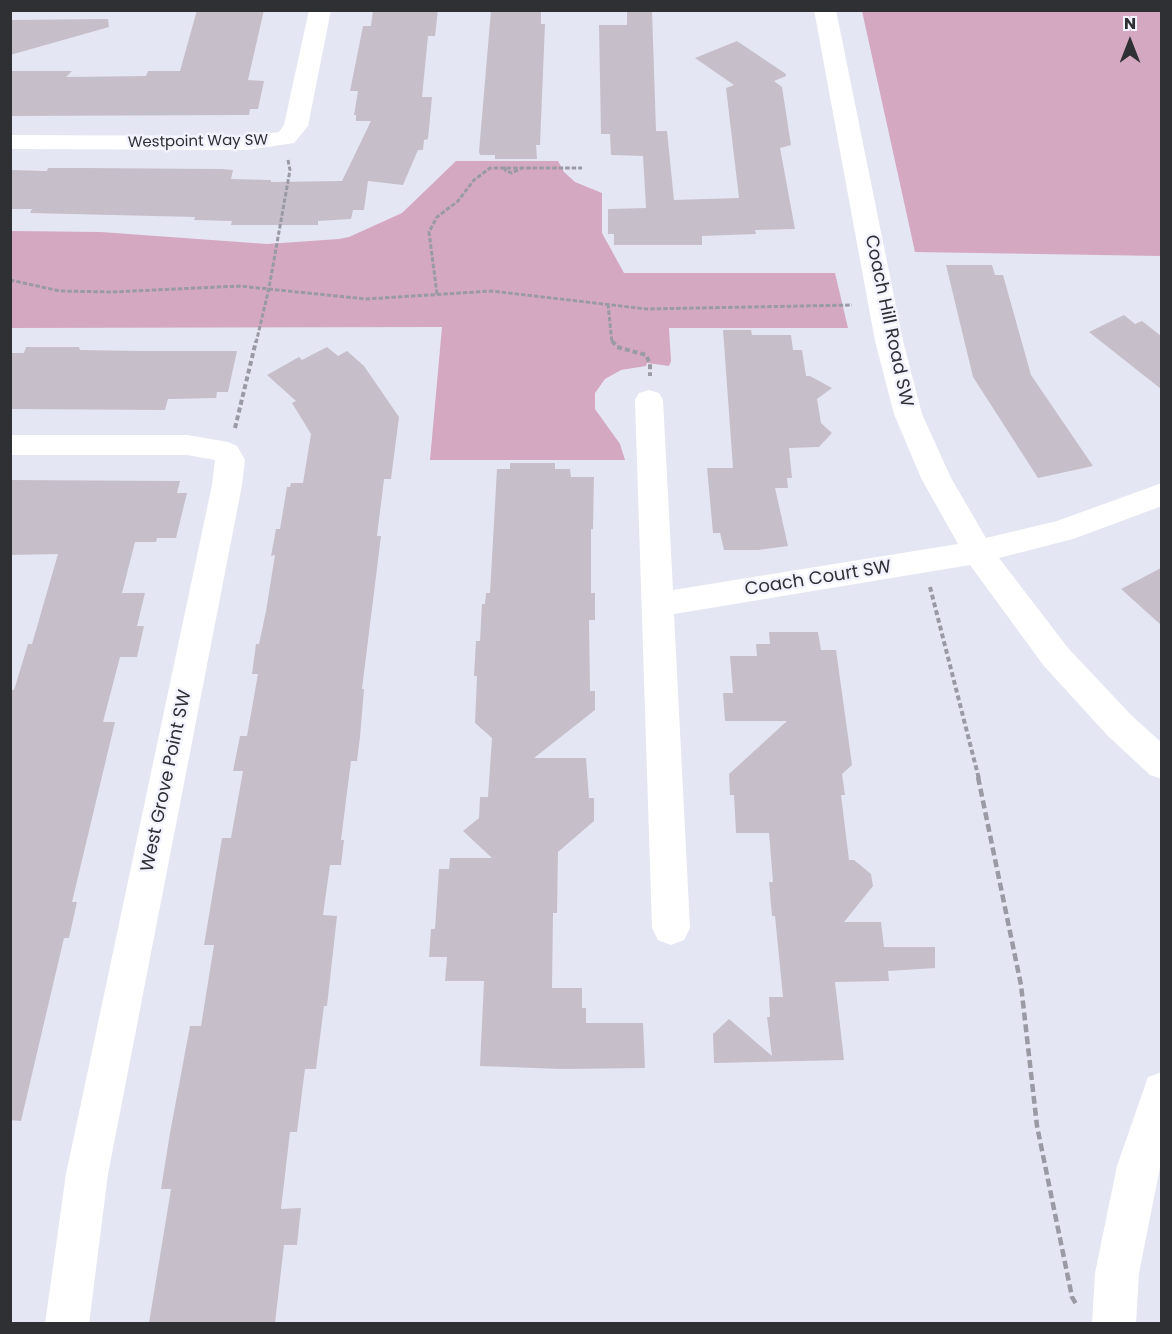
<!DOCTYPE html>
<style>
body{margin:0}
#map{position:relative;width:1172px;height:1334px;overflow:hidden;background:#e5e6f3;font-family:Poppins,sans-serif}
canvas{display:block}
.frame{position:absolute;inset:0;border:12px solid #2f3034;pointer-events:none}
.north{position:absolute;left:1100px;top:12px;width:60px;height:60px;-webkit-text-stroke:4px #f2f3fe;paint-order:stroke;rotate:0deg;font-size:16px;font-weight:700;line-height:24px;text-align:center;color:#2f3034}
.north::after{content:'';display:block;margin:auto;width:21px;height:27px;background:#2f3034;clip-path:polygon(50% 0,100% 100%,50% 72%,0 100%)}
</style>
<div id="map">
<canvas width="1172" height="1334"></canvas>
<div class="frame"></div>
<div class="north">N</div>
</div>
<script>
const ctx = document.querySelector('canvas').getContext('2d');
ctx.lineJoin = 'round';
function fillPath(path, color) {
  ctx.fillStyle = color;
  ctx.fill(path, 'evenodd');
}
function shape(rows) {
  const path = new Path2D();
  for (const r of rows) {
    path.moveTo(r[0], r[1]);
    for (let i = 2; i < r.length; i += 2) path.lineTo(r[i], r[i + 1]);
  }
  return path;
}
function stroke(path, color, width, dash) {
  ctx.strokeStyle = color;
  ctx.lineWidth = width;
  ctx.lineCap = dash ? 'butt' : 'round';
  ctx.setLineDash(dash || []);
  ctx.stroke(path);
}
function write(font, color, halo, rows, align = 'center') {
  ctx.font = font + ' Poppins,sans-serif';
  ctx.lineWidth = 5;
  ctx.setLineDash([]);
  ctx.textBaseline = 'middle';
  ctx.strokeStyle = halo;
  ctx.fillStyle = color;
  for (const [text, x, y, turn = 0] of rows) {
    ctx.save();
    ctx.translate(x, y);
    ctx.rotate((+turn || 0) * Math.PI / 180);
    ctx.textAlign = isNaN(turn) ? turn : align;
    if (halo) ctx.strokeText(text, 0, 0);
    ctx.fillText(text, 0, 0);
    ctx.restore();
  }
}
fillPath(shape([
 [862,11,1161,11,1161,256,915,252],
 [456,161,558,161,564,172,575,182,602,193,602,233,624,273,835,273,848,328,669,328,671,361,669,366,647,363,646,366,621,370,605,379,595,393,595,409,620,444,625,460,430,460,442,327,11,328,11,231,101,232,267,244,339,239,349,237,402,213]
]), '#d5a8c1');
fillPath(shape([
 [197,10,264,10,248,80,264,81,258,109,250,109,249,115,10,116,10,71,72,71,66,77,146,76,148,71,180,71],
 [373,10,438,10,435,36,428,36,422,97,432,97,428,139,424,140,423,150,418,150,403,185,368,181,364,210,353,210,351,219,318,221,318,225,231,225,232,221,194,220,195,217,30,213,32,209,10,209,10,170,47,171,48,168,85,168,222,169,233,170,231,179,271,180,271,182,342,181,371,121,356,121,356,115,354,115,358,91,350,91,363,26,371,26],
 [491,10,541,10,541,24,545,24,540,145,536,145,537,159,495,159,495,155,480,155,479,152],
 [627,10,652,10,656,131,667,131,674,200,739,198,726,88,734,85,695,58,737,41,786,74,786,76,774,81,782,87,791,145,780,148,795,229,755,230,756,234,702,236,702,245,614,245,614,234,608,234,608,209,646,208,643,156,611,155,610,134,601,134,599,25,627,25],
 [108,19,109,27,10,55,10,20],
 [946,265,992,265,995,275,1003,275,1031,375,1093,466,1038,478,973,377],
 [1124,315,1135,324,1142,321,1161,336,1161,389,1089,332],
 [723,330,751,330,752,335,791,335,793,350,802,350,806,376,810,376,832,388,817,399,821,423,832,433,819,447,789,448,792,478,787,478,788,488,775,488,788,546,758,550,724,550,720,533,713,533,707,468,733,468],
 [26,347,79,347,80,350,142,351,237,351,228,392,217,392,216,398,168,399,165,410,10,409,10,353,24,353],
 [327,347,338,356,347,351,364,366,399,417,391,479,384,479,377,536,381,536,362,689,364,689,360,737,357,761,351,761,341,840,344,840,341,865,330,865,323,915,337,916,327,1006,324,1006,316,1069,305,1069,297,1132,290,1132,281,1209,301,1208,297,1245,284,1245,275,1323,149,1323,171,1189,161,1189,170,1133,190,1026,201,1026,214,945,204,945,222,838,231,838,243,771,233,771,240,736,247,736,258,674,252,674,256,644,259,644,266,611,275,555,271,556,276,529,280,529,287,487,290,487,291,483,303,483,311,434,292,403,296,401,267,375,299,357,302,360],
 [510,463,555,463,555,469,570,469,571,477,594,477,593,529,591,529,591,593,595,593,595,620,589,620,590,691,595,691,595,710,534,758,586,758,589,798,594,798,594,821,558,852,557,913,553,913,552,988,582,988,582,1008,586,1008,586,1023,643,1023,645,1068,562,1069,480,1066,484,981,445,981,447,957,429,957,431,929,435,929,439,869,449,869,450,858,492,858,463,831,479,818,480,797,488,797,492,738,475,723,477,676,474,676,476,641,480,641,482,604,485,604,486,593,490,593,497,469,510,469],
 [10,480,180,481,177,493,187,493,176,538,157,538,156,542,135,542,122,593,145,593,137,626,144,626,137,657,120,657,103,722,115,722,72,902,77,902,69,938,64,938,21,1121,10,1120,10,690,14,690,28,644,32,644,58,554,10,555],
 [1161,568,1161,625,1121,589],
 [769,632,818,632,821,650,836,650,852,765,842,774,845,795,841,795,849,860,854,860,871,874,873,886,844,922,881,922,884,947,935,947,935,968,888,971,889,981,835,982,844,1060,714,1063,713,1034,729,1019,772,1056,767,1017,770,1017,769,997,783,997,775,916,772,916,769,882,773,882,769,833,736,833,734,795,730,795,729,774,787,721,725,721,723,693,733,693,730,656,757,656,756,644,770,644]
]), '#c6bfca');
stroke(shape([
 [504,167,506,171,512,173,522,168],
 [10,280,60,291,112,292,239,286,366,299,492,291,647,309,852,305],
 [437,294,429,232,437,217,458,201,474,180,490,168,582,168],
 [608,304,612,343],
 [256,343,269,288,290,170,288,160]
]), '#999aa3', 3, [4.5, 2]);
stroke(shape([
 [612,341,617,347,646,355,650,364,650,376],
 [235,428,256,341],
 [930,587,979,779]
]), '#999aa3', 4, [5, 3]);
stroke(shape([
 [978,777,1021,985,1037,1126,1072,1297,1076,1304]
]), '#999aa3', 4.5, [8, 4]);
fillPath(shape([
 [309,10,331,10,308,126,294,143,247,150,10,149,10,135,247,136,279,132,284,125,309,10],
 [814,10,836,10,903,341,922,414,951,478,986,538,1057,521,1162,483,1162,506,1073,539,999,558,1068,648,1132,716,1162,743,1162,779,1150,775,1108,736,1044,666,970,565,674,614,690,928,684,940,671,945,658,940,652,928,635,400,639,393,649,390,659,393,663,400,673,590,958,544,921,478,894,414,875,341,814,10],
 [10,435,187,435,228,442,237,446,245,460,242,485,108,1174,89,1324,45,1324,66,1174,212,485,215,460,187,455,10,455,10,435],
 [1162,1072,1162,1157,1139,1273,1136,1324,1092,1324,1095,1273,1117,1166,1148,1077,1162,1072]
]), '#fff');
write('15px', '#2f3034', '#f2f3fe', [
 ["Westpoint Way SW",198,142,-1]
]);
write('18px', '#2f3034', '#f2f3fe', [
 ["Coach Hill Road SW",888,321,78],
 ["Coach Court SW",818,579,-9],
 ["West Grove Point SW",167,781,-78]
]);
</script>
